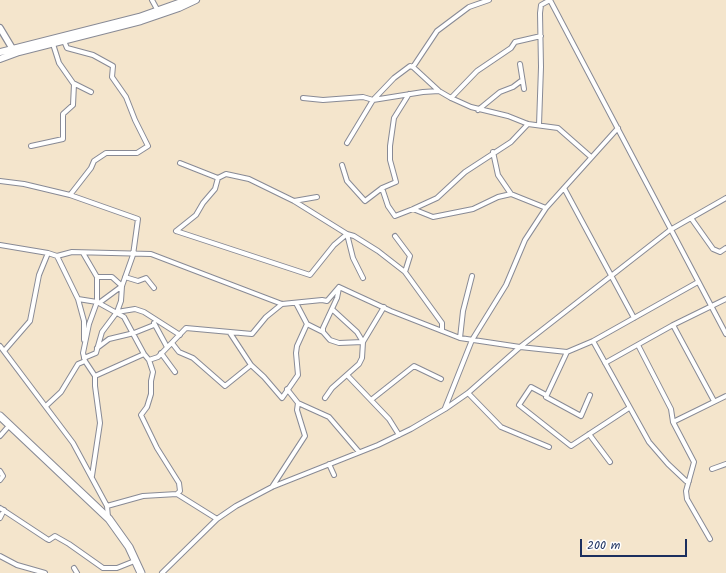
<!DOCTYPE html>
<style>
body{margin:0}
#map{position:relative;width:726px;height:573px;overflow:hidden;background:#f4e5cc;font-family:Kalam,sans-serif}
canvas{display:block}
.scale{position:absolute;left:580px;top:539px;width:107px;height:18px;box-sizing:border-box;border:2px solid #1b2f5e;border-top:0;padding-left:5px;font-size:12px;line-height:14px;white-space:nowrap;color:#1b2f5e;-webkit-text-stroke:3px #fff;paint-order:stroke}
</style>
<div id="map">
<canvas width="726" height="573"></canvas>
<div class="scale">200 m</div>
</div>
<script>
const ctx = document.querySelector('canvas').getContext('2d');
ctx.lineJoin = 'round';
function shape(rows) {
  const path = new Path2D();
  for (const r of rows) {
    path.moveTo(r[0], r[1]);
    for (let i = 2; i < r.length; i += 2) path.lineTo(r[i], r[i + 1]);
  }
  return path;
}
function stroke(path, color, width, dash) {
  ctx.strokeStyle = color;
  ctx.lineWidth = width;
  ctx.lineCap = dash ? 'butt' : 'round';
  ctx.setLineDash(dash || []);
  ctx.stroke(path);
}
const street = shape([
 [152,0,158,11],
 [550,0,726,334],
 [64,41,67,48,93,55,113,66,112,77,126,97,135,120,148,146,137,153,106,153,94,161,91,168,70,195],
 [53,44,59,63,73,83,91,92],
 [520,64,524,89],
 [413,67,439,91,451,98,471,107,508,116,528,124,558,128,591,157],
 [303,98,323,100,363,97,373,100,423,92,439,91],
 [451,98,477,71,511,48,515,42,541,36],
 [478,110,500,92,513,87,521,81],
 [539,125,541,67,540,13,541,5,550,0],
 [347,143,373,100,394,78,410,66,413,67,437,31,469,7,489,0],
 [31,146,63,139,63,114,73,105,74,84],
 [493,152,498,175,511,194],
 [342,165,347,181,365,201,382,188,396,182,390,160,390,146,394,118,409,94],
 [218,178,226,174,249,179,294,201,347,234,354,236,378,251,405,272,442,323,442,331],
 [0,181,24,184,70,195,138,219,133,255,122,286,121,301,117,312,102,332,96,353,84,358],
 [382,188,388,206,395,216,413,209,437,198,465,172,511,142,528,124],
 [564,188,634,318],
 [294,201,317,197],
 [413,209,433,217,473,209,498,197,511,194,546,208],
 [691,218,713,249,720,252,726,248],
 [176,231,310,275,334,245,347,234],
 [176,231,196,215,203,203,215,189,218,178,180,163],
 [347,234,353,258,363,278],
 [395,236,410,256,405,272],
 [0,245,48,253,57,256,72,252,151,254,282,304,322,300,327,301,339,287],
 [83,253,97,277,97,302,89,324,83,353,85,361,95,376,95,386,100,423,92,476],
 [57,256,78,299,84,321,84,340],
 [97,277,112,277,122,286],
 [125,277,138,281,146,278,154,288],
 [339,287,391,311,460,338,520,347,567,352,593,341,698,282],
 [78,299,97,302,124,317,144,354,149,360,153,372,151,381,151,394,147,407,141,415,157,448,179,483,180,491,177,494],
 [99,303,122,286],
 [296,303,307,324,323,332,330,340,339,343,363,342],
 [333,310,357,332,363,342],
 [117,312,135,309,144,312,180,335],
 [154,323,167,347],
 [673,325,714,401],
 [323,332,323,328,337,298,339,288],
 [230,333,251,365,264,377,282,398,298,375,296,353,297,346,307,324],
 [460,338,463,311,472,276],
 [593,341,649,442,668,464,686,481,689,481],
 [172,343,179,352,193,358,225,386,251,365],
 [638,345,671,409,673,422,694,462,686,491,687,499,710,539],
 [0,346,73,443,107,506,108,517],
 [97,348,109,339,134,333,154,325],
 [4,351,30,321,39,275,48,253],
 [567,352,546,397,581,416,590,395],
 [161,353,175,372],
 [149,360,158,357,186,328,252,334,266,317,282,304],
 [605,363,673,325,726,299],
 [95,376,144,354],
 [348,376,389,419,399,435],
 [287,389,298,403,329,417,359,452],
 [468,393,501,427,549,447],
 [546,395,531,387,519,405,571,446,629,408],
 [325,398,332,388,359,364,362,358,363,342,384,307],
 [371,400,414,366,441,379],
 [46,406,61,392,78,364,85,361],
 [445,408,472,340,506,285,525,240,546,208,618,128],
 [673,422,726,396],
 [589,434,610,462],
 [0,436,7,428],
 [329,464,334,475],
 [712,469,726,464],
 [0,471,3,476,0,480],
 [272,487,305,436,297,410,298,403],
 [107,506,143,496,177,494,217,519],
 [0,508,47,539,49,540,55,536,69,544,103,568,117,568,132,562],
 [0,518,4,510],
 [0,556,17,565,45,573],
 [74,568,77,573],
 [162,573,217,519,236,506,272,487,378,445,411,429,445,409,468,393,520,347,670,230,726,198]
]);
const secondary = shape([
 [0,28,12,48]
]);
const primary = shape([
 [0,52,139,17,187,0],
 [0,59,19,52,141,21,179,8,196,0]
]);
const highway = shape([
 [0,416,109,519,129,547,141,573]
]);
stroke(street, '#888a95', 6);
stroke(secondary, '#888a95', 8);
stroke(primary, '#888a95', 8);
stroke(highway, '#888a95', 9);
stroke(street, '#fff', 4);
stroke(secondary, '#fff', 5.5);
stroke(primary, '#fff', 6);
stroke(highway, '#fff', 7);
</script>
